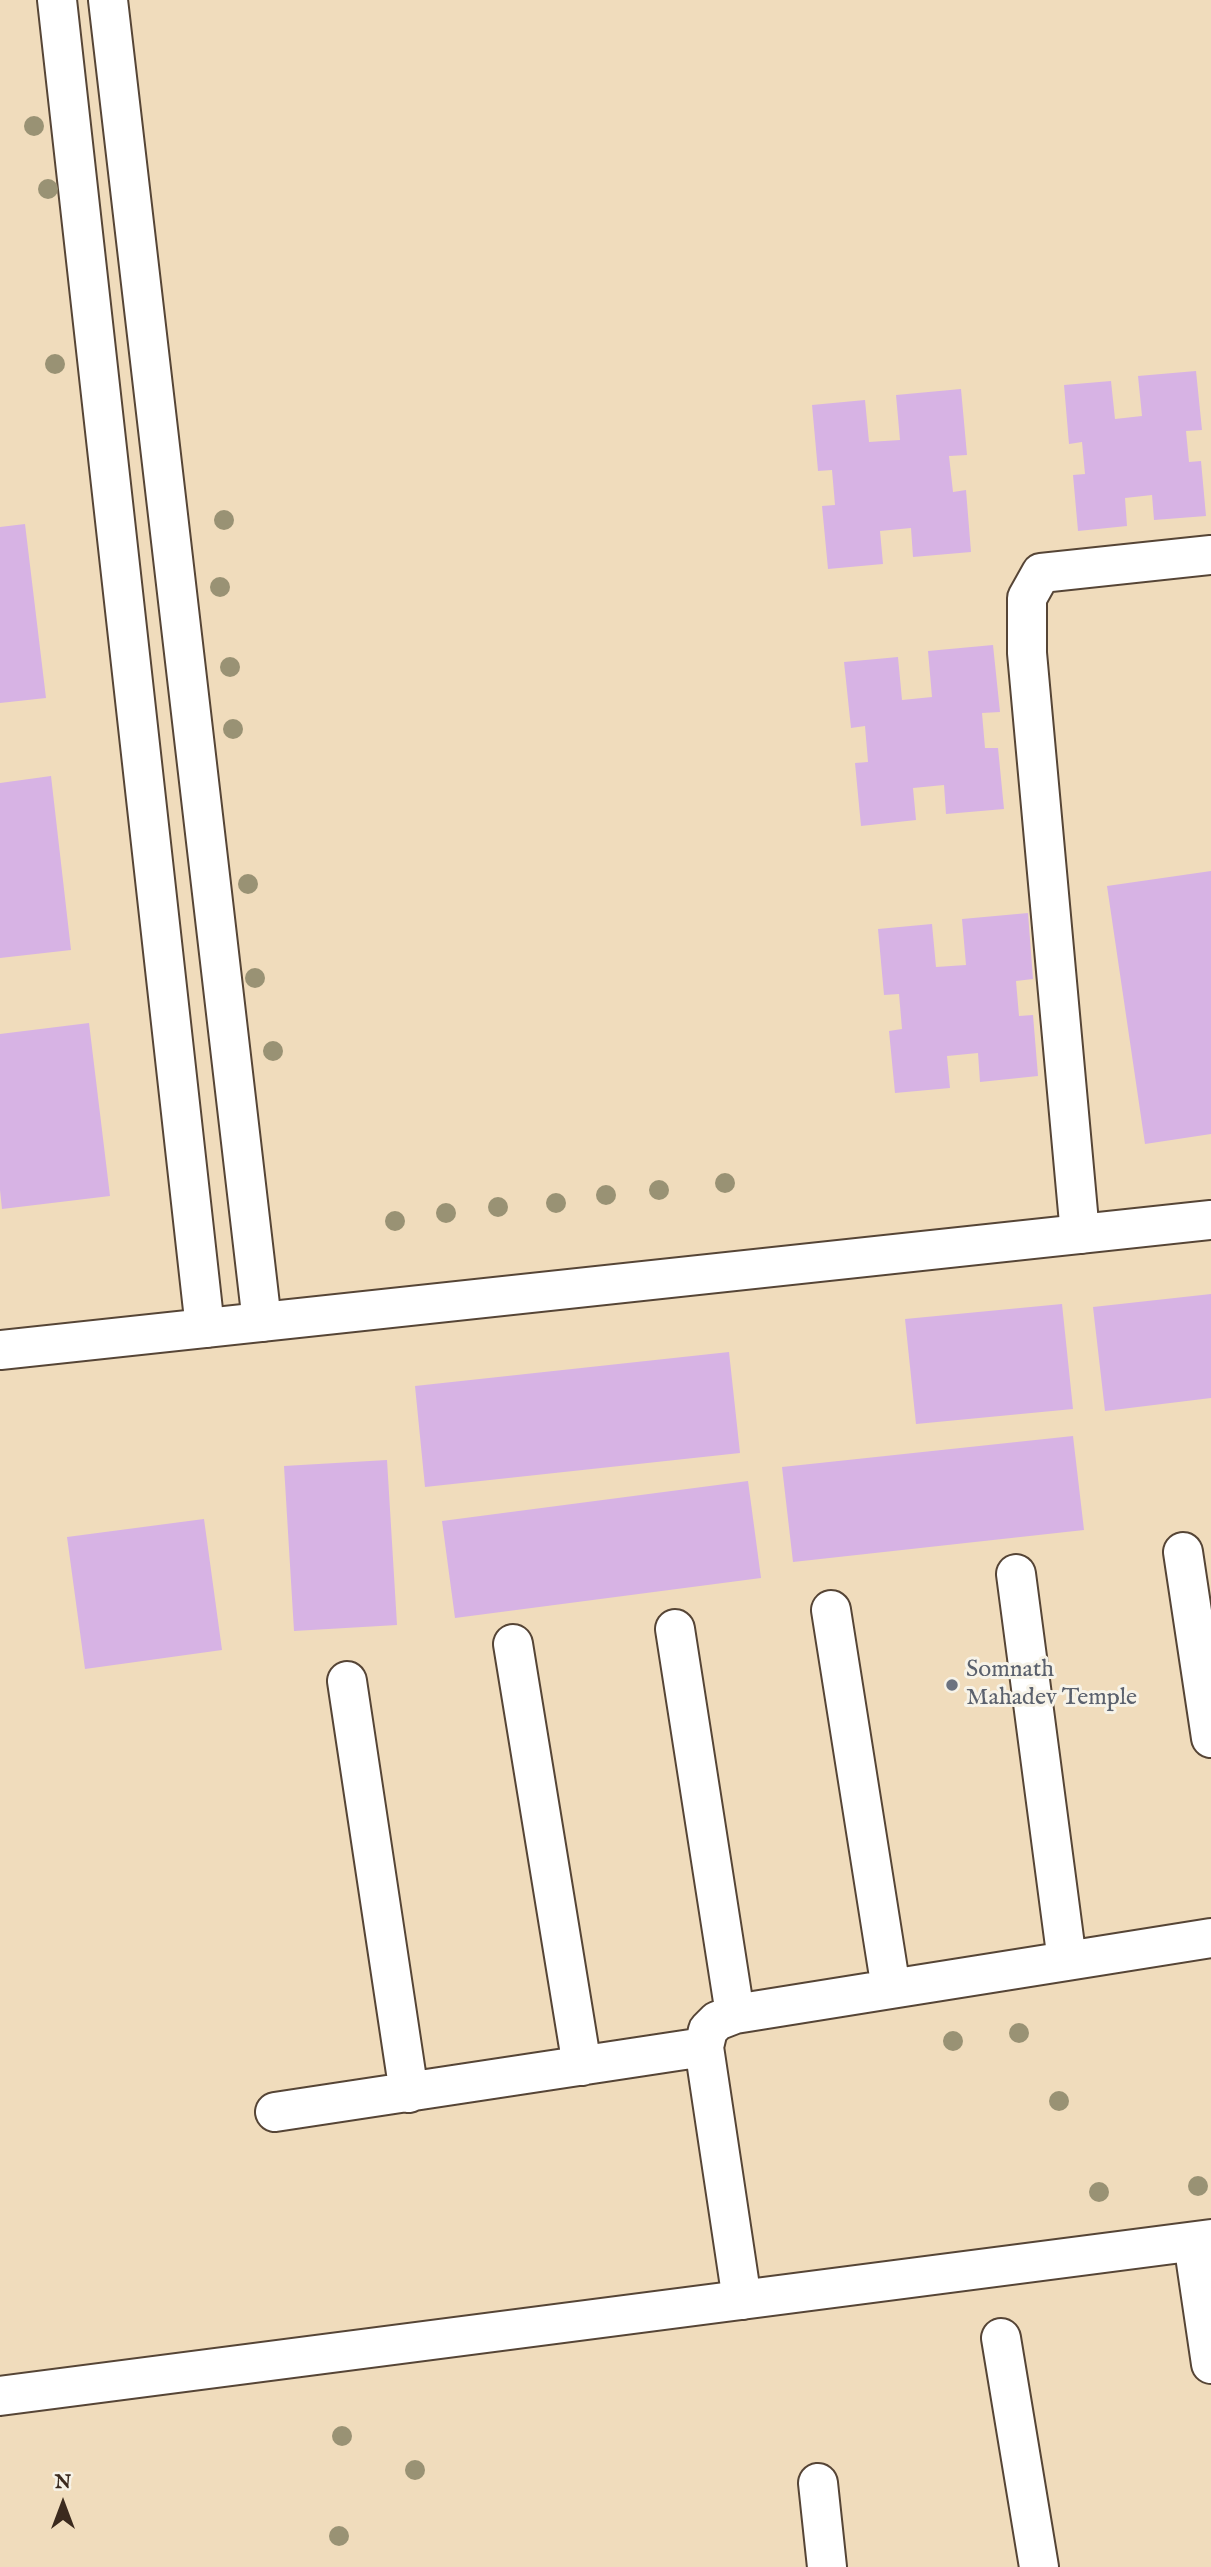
<!DOCTYPE html>
<style>
body{margin:0}
#map{position:relative;width:1211px;height:2567px;overflow:hidden;background:#f0dcbc;font-family:"IM FELL English",serif}
canvas{display:block}
.north{position:absolute;left:28px;top:2469px;width:70px;height:70px;-webkit-text-stroke:5px #f7f3e8;paint-order:stroke;rotate:0deg;font-size:19px;font-weight:700;line-height:28px;text-align:center;color:#3b2a1e}
.north::after{content:'';display:block;margin:auto;width:24px;height:32px;background:#3b2a1e;clip-path:polygon(50% 0,100% 100%,50% 72%,0 100%)}
</style>
<div id="map">
<canvas width="1211" height="2567"></canvas>
<div class="north">N</div>
</div>
<script>
const ctx = document.querySelector('canvas').getContext('2d');
ctx.lineJoin = 'round';
function fillPath(path, color) {
  ctx.fillStyle = color;
  ctx.fill(path, 'evenodd');
}
function shape(rows) {
  const path = new Path2D();
  for (const r of rows) {
    path.moveTo(r[0], r[1]);
    for (let i = 2; i < r.length; i += 2) path.lineTo(r[i], r[i + 1]);
  }
  return path;
}
function stroke(path, color, width, dash) {
  ctx.strokeStyle = color;
  ctx.lineWidth = width;
  ctx.lineCap = dash ? 'butt' : 'round';
  ctx.setLineDash(dash || []);
  ctx.stroke(path);
}
function write(font, color, halo, rows, align = 'center') {
  ctx.font = font + ' "IM FELL English",serif';
  ctx.lineWidth = 6;
  ctx.setLineDash([]);
  ctx.textBaseline = 'middle';
  ctx.strokeStyle = halo;
  ctx.fillStyle = color;
  for (const [text, x, y, turn = 0] of rows) {
    ctx.save();
    ctx.translate(x, y);
    ctx.rotate((+turn || 0) * Math.PI / 180);
    ctx.textAlign = isNaN(turn) ? turn : align;
    if (halo) ctx.strokeText(text, 0, 0);
    ctx.fillText(text, 0, 0);
    ctx.restore();
  }
}
fillPath(shape([
 [1196,371,1202,430,1186,431,1189,462,1201,461,1206,516,1154,520,1152,495,1125,498,1127,526,1078,531,1073,475,1085,474,1082,442,1069,444,1064,385,1111,381,1115,419,1142,416,1138,376],
 [961,389,967,455,949,456,953,492,966,490,971,552,913,557,911,528,880,531,883,564,828,569,822,506,835,505,832,470,818,471,812,405,865,400,869,442,900,440,896,395],
 [25,524,46,698,0,703,0,527],
 [993,645,1000,712,982,713,985,748,998,748,1004,809,946,814,944,785,913,788,916,820,861,826,855,763,868,762,865,726,851,728,844,662,898,657,902,700,932,697,928,651],
 [51,776,71,950,0,958,0,783],
 [1211,871,1211,1134,1145,1144,1107,886],
 [1028,913,1033,979,1016,981,1019,1016,1033,1015,1038,1076,980,1082,978,1053,947,1056,950,1088,895,1093,889,1031,902,1029,899,994,884,995,878,929,932,924,936,967,966,965,962,919],
 [89,1023,110,1196,2,1209,0,1190,0,1034],
 [1211,1294,1211,1398,1105,1411,1093,1307],
 [1062,1304,1073,1409,916,1424,905,1319],
 [729,1352,740,1453,425,1487,415,1386],
 [1073,1436,1084,1530,793,1562,782,1467],
 [387,1460,397,1625,294,1631,284,1466],
 [748,1481,761,1578,455,1618,442,1521],
 [204,1519,222,1650,85,1669,67,1537]
]), '#d7b3e4');
const minor = shape([
 [57,0,205,1328],
 [108,0,262,1322],
 [1080,1234,1027,653,1027,598,1041,573,1211,555],
 [1183,1552,1211,1738],
 [1016,1574,1067,1961,1211,1938],
 [675,1629,735,2014],
 [513,1644,582,2066],
 [347,1681,409,2093],
 [891,1989,1067,1961],
 [275,2112,704,2047],
 [1193,2242,1211,2364],
 [742,2300,704,2047,708,2030,717,2021,735,2014,891,1989,831,1610],
 [1001,2338,1039,2567],
 [818,2483,827,2567]
]);
const tertiary = shape([
 [0,1350,1211,1220],
 [0,2396,1211,2239]
]);
stroke(minor, '#564536', 42);
stroke(tertiary, '#564536', 42);
stroke(minor, '#fff', 38);
stroke(tertiary, '#fff', 38);
ctx.fillStyle = '#999274';
for (const [x, y] of [
 [34,126],
 [48,189],
 [55,364],
 [224,520],
 [220,587],
 [230,667],
 [233,729],
 [248,884],
 [255,978],
 [273,1051],
 [725,1183],
 [659,1190],
 [606,1195],
 [556,1203],
 [498,1207],
 [446,1213],
 [395,1221],
 [1019,2033],
 [953,2041],
 [1059,2101],
 [1198,2186],
 [1099,2192],
 [342,2436],
 [415,2470],
 [339,2536]
]) {
  ctx.beginPath();
  ctx.arc(x, y, 10, 0, 2 * Math.PI);
  ctx.fill();
}
for (const [x, y, r, color] of [
 [952,1685,7,"#6b7280"]
]) {
  const dot = new Path2D();
  dot.arc(x, y, r, 0, 2 * Math.PI);
  ctx.fillStyle = color;
  ctx.fill(dot);
  stroke(dot, '#f7f3e8', 2.5);
}
write('24px', '#5b616d', '#f7f3e8', [
 ["Somnath",966,1671],
 ["Mahadev Temple",966,1699]
], 'left');
</script>
